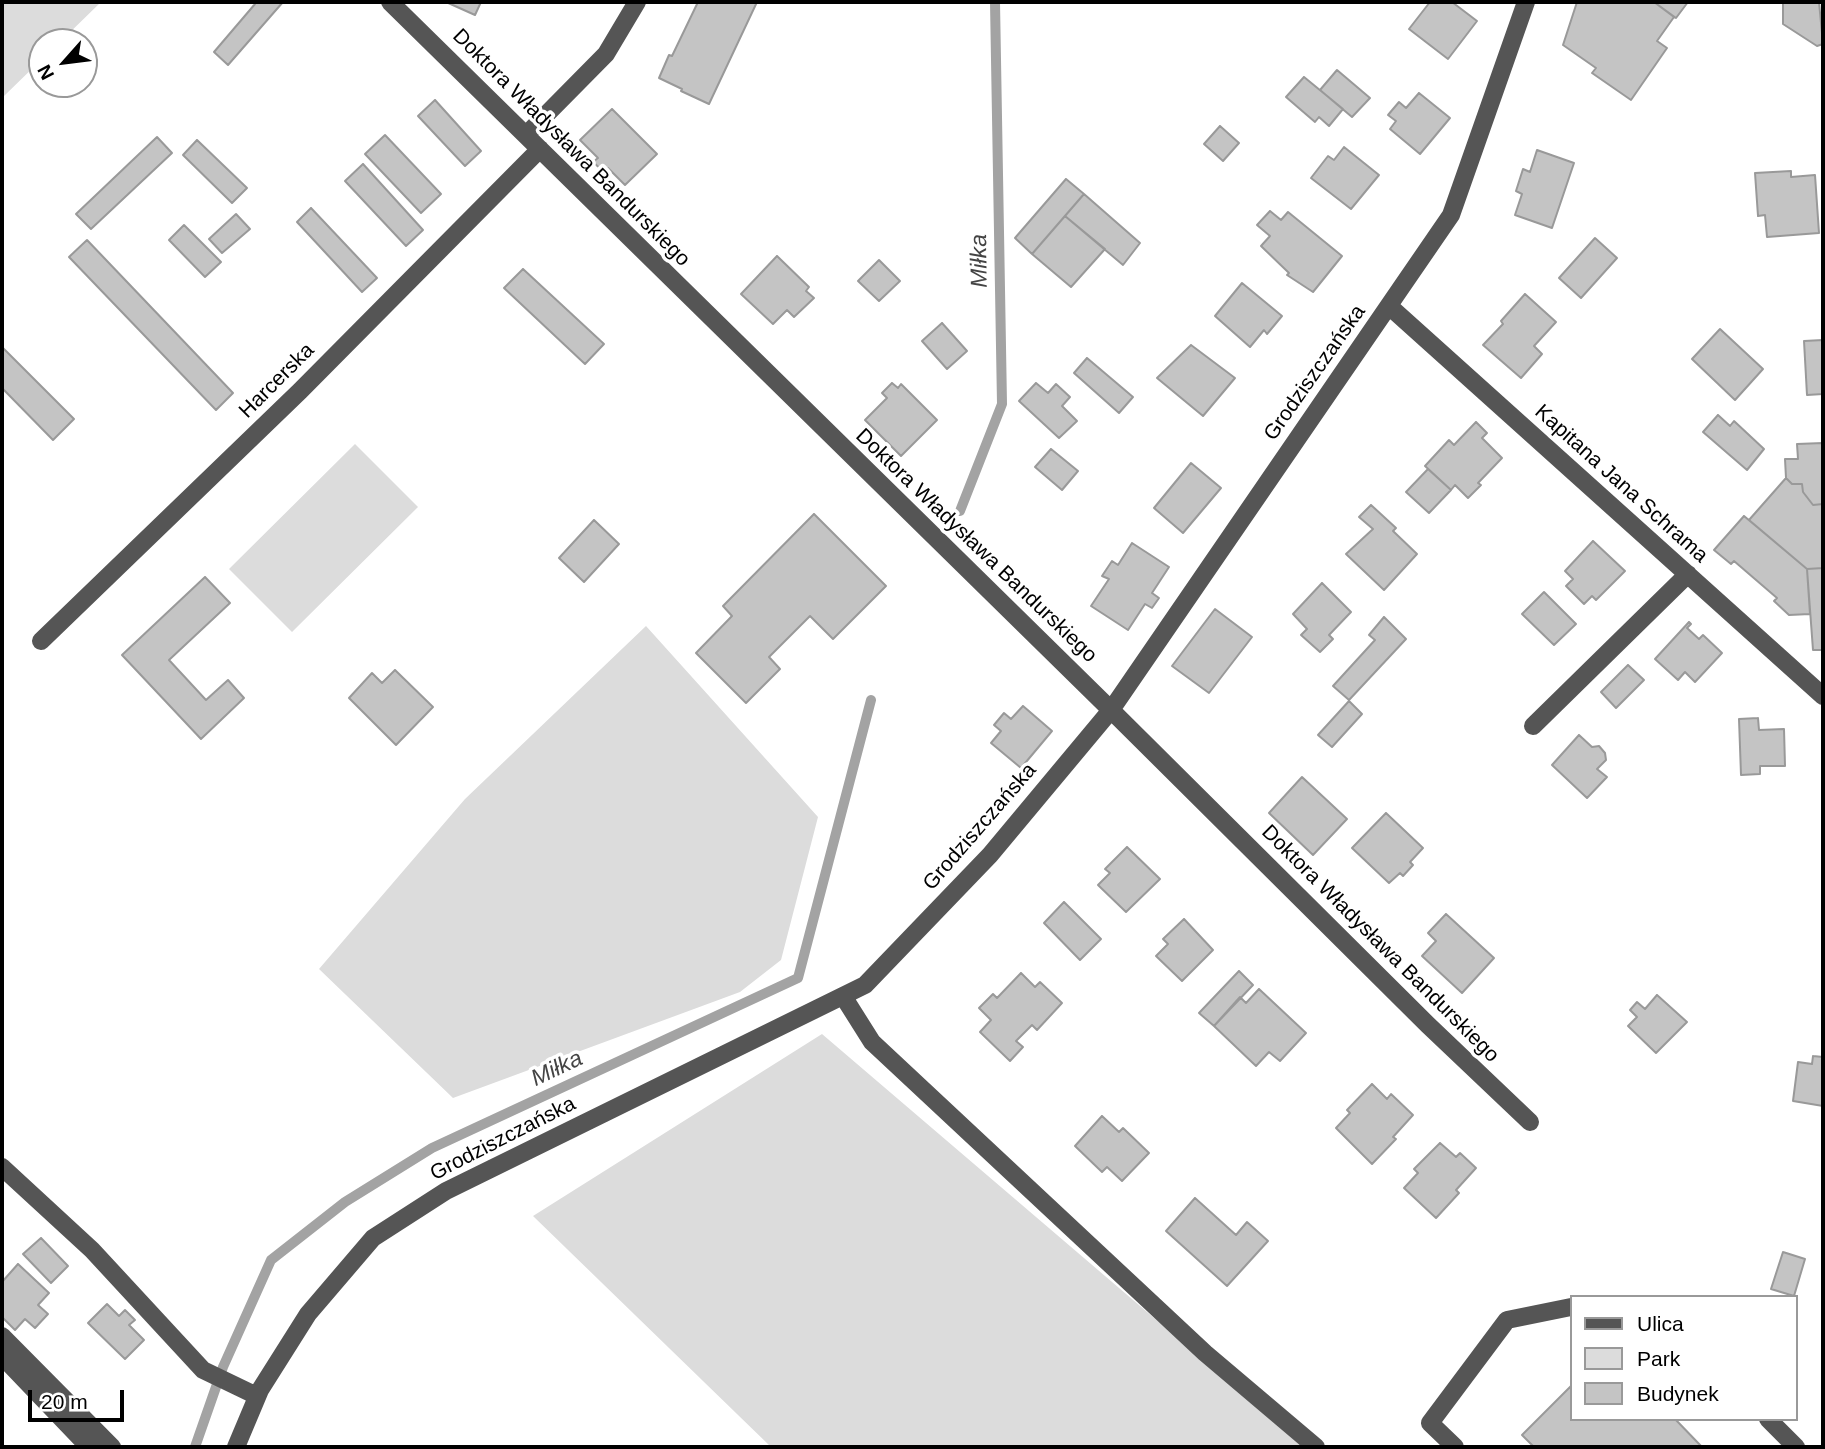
<!DOCTYPE html>
<meta charset="utf-8">
<style>
body{margin:0}
#map{position:relative;width:1825px;height:1449px;overflow:hidden;background:#fff;font-family:Helvetica,sans-serif}
canvas{display:block}
.frame{position:absolute;inset:0;border:4px solid #000;pointer-events:none}
.legend{position:absolute;left:1570px;top:1295px;width:228px;height:126px;box-sizing:border-box;background:#fff;border:2px solid #999;margin:0;padding:9px 12px;list-style:none;font-size:21px;color:#000}
.legend li{display:flex;align-items:center;gap:14px;height:35px}
.legend b{width:35px;border:2px solid #999}
.north{position:absolute;left:28px;top:28px;width:70px;height:70px;box-sizing:border-box;background:#fff;border:2px solid #999;border-radius:50%;rotate:242deg;font-size:19px;font-weight:700;line-height:28px;text-align:center;color:#000}
.north::after{content:'';display:block;margin:auto;width:24px;height:32px;background:#000;clip-path:polygon(50% 0,100% 100%,50% 72%,0 100%)}
.scale{position:absolute;left:28px;top:1390px;width:96px;height:32px;box-sizing:border-box;border:4px solid #000;border-top:0;padding-left:9px;font-size:21px;line-height:24px;white-space:nowrap;color:#000;-webkit-text-stroke:5px #fff;paint-order:stroke}
</style>
<div id="map">
<canvas width="1825" height="1449"></canvas>
<div class="frame"></div>
<ul class="legend">
<li><b style="height:9px;background:#555"></b>Ulica</li>
<li><b style="height:19px;background:#dcdcdc"></b>Park</li>
<li><b style="height:19px;background:#c4c4c4"></b>Budynek</li>
</ul>
<div class="north">N</div>
<div class="scale">20 m</div>
</div>
<script>
const ctx = document.querySelector('canvas').getContext('2d');
ctx.lineJoin = 'round';
function fillPath(path, color) {
  ctx.fillStyle = color;
  ctx.fill(path, 'evenodd');
}
function shape(rows) {
  const path = new Path2D();
  for (const r of rows) {
    path.moveTo(r[0], r[1]);
    for (let i = 2; i < r.length; i += 2) path.lineTo(r[i], r[i + 1]);
  }
  return path;
}
function stroke(path, color, width, dash) {
  ctx.strokeStyle = color;
  ctx.lineWidth = width;
  ctx.lineCap = dash ? 'butt' : 'round';
  ctx.setLineDash(dash || []);
  ctx.stroke(path);
}
function write(font, color, halo, rows, align = 'center') {
  ctx.font = font + ' Helvetica,sans-serif';
  ctx.lineWidth = 7;
  ctx.setLineDash([]);
  ctx.textBaseline = 'middle';
  ctx.strokeStyle = halo;
  ctx.fillStyle = color;
  for (const [text, x, y, turn = 0] of rows) {
    ctx.save();
    ctx.translate(x, y);
    ctx.rotate((+turn || 0) * Math.PI / 180);
    ctx.textAlign = isNaN(turn) ? turn : align;
    if (halo) ctx.strokeText(text, 0, 0);
    ctx.fillText(text, 0, 0);
    ctx.restore();
  }
}
fillPath(shape([
 [2,2,101,2,60,42,42,42,42,59,2,98],
 [355,444,418,507,292,632,229,569],
 [646,626,818,817,781,960,740,992,453,1098,319,969,465,799],
 [822,1034,1305,1447,771,1447,533,1216]
]), '#dcdcdc');
stroke(shape([
 [960,511,1002,404,995,2],
 [195,1447,223,1367,271,1260,345,1202,432,1148,798,978,871,700]
]), '#a3a3a3', 10);
const building = shape([
 [251,2,283,2,228,65,214,52,255,4,251,2],
 [446,2,481,2,475,15,446,2],
 [698,2,757,2,709,104,681,91,682,89,659,78,669,55,672,56,698,2],
 [1430,2,1452,2,1477,21,1448,59,1409,29,1430,2],
 [1577,2,1654,2,1674,17,1657,41,1667,48,1631,100,1592,73,1596,68,1563,45,1577,2],
 [1654,2,1688,2,1676,18,1654,2],
 [1783,2,1819,2,1823,44,1817,46,1783,24,1783,2],
 [1337,70,1370,98,1352,117,1320,90,1337,70],
 [1304,77,1343,109,1329,126,1319,117,1315,122,1286,97,1304,77],
 [1419,93,1450,118,1420,154,1390,129,1396,121,1388,115,1399,102,1406,108,1419,93],
 [435,100,481,151,465,166,418,116,435,100],
 [612,109,657,154,625,185,608,168,604,172,593,162,598,158,580,140,612,109],
 [1220,126,1239,143,1223,161,1204,144,1220,126],
 [385,135,441,194,421,213,365,154,385,135],
 [157,137,172,153,91,229,76,214,157,137],
 [197,140,247,188,232,203,183,155,197,140],
 [1344,147,1379,175,1351,209,1311,178,1328,156,1334,160,1344,147],
 [1537,150,1574,163,1552,228,1515,215,1522,194,1516,191,1523,169,1530,172,1537,150],
 [363,164,423,230,406,246,345,181,363,164],
 [1791,171,1791,177,1815,175,1819,233,1767,237,1765,215,1758,216,1755,173,1791,171],
 [1066,179,1084,194,1032,254,1015,238,1066,179],
 [1084,194,1140,243,1123,265,1065,216,1084,194],
 [311,208,377,278,362,292,297,222,311,208],
 [1270,211,1281,220,1288,212,1342,256,1313,292,1287,275,1289,273,1261,246,1270,236,1257,225,1270,211],
 [236,214,250,229,222,253,209,239,236,214],
 [1065,216,1105,249,1071,287,1032,254,1065,216],
 [184,225,221,262,205,277,169,240,184,225],
 [1595,238,1617,258,1581,298,1559,278,1595,238],
 [87,240,233,393,216,410,69,257,87,240],
 [777,256,809,287,806,291,814,298,794,317,787,310,773,324,741,294,777,256],
 [879,260,900,281,879,301,858,281,879,260],
 [523,269,604,344,585,364,504,288,523,269],
 [1242,283,1282,316,1267,334,1264,330,1250,347,1215,316,1242,283],
 [1525,294,1556,322,1534,346,1542,354,1521,378,1483,345,1503,324,1501,321,1525,294],
 [942,323,967,351,947,369,922,341,942,323],
 [1720,329,1763,369,1735,400,1692,359,1720,329],
 [1823,340,1823,394,1807,395,1804,341,1823,340],
 [1191,345,1235,378,1203,416,1157,378,1191,345],
 [2,347,74,419,53,440,2,388,2,347],
 [1087,358,1133,397,1119,413,1074,373,1087,358],
 [892,383,898,388,901,384,937,420,901,456,865,420,887,398,882,393,892,383],
 [1036,383,1048,393,1056,384,1070,397,1062,406,1077,421,1059,438,1019,401,1036,383],
 [1718,415,1730,426,1734,421,1764,449,1747,470,1703,432,1718,415],
 [1476,422,1487,433,1482,438,1502,458,1478,483,1481,485,1468,498,1455,485,1451,490,1425,466,1449,440,1454,445,1476,422],
 [1823,443,1823,504,1813,505,1803,492,1802,484,1792,484,1786,478,1785,459,1798,459,1797,444,1823,443],
 [1051,449,1078,471,1062,490,1035,467,1051,449],
 [1191,463,1221,488,1183,533,1154,508,1191,463],
 [1428,469,1451,490,1429,513,1406,492,1428,469],
 [1786,478,1792,484,1802,484,1803,492,1813,505,1823,504,1823,568,1807,569,1749,520,1786,478],
 [1371,505,1396,528,1393,531,1417,554,1384,590,1346,554,1373,529,1359,517,1371,505],
 [814,514,886,586,833,639,810,616,769,657,780,669,746,703,696,653,732,616,723,606,814,514],
 [1744,516,1807,569,1810,614,1789,615,1774,601,1777,598,1734,561,1731,564,1714,550,1744,516],
 [594,520,619,544,584,582,559,558,594,520],
 [1593,541,1625,571,1596,600,1592,596,1584,604,1566,586,1573,579,1565,571,1593,541],
 [1132,543,1169,567,1152,593,1159,598,1152,608,1145,604,1128,630,1091,606,1109,579,1102,576,1112,561,1118,565,1132,543],
 [1823,568,1823,650,1813,650,1807,569,1823,568],
 [205,577,230,603,169,660,206,700,228,680,244,698,201,739,122,655,205,577],
 [1322,583,1351,612,1329,635,1333,639,1320,652,1301,635,1307,629,1293,614,1322,583],
 [1544,592,1576,624,1554,645,1522,614,1544,592],
 [1215,609,1252,637,1209,693,1172,666,1215,609],
 [1384,617,1406,639,1349,700,1333,686,1375,640,1369,635,1384,617],
 [1689,622,1691,624,1687,628,1699,639,1703,635,1722,653,1695,682,1685,672,1678,680,1655,659,1689,622],
 [1628,665,1644,680,1616,708,1601,692,1628,665],
 [395,670,433,707,396,745,349,698,372,673,382,683,395,670],
 [1349,701,1362,714,1332,747,1318,735,1349,701],
 [1023,706,1052,731,1021,768,991,743,1001,731,994,725,1004,713,1011,719,1023,706],
 [1758,718,1759,730,1784,729,1785,766,1760,766,1760,774,1741,775,1739,719,1758,718],
 [1579,735,1592,747,1599,746,1605,753,1606,760,1597,769,1607,777,1587,798,1552,765,1579,735],
 [1302,777,1347,819,1313,855,1269,813,1302,777],
 [1386,813,1423,848,1410,862,1413,865,1403,876,1400,873,1389,883,1352,848,1386,813],
 [1127,847,1160,879,1126,912,1098,885,1110,873,1105,869,1127,847],
 [1064,902,1101,939,1080,960,1044,923,1064,902],
 [1446,914,1494,958,1462,993,1422,956,1436,941,1428,933,1446,914],
 [1184,919,1213,950,1182,981,1156,956,1168,944,1163,939,1184,919],
 [1239,971,1253,985,1214,1026,1199,1013,1239,971],
 [1021,973,1035,987,1040,982,1062,1003,1037,1030,1032,1025,1016,1041,1023,1047,1010,1061,980,1032,991,1020,979,1008,993,994,997,998,1021,973],
 [1259,989,1306,1033,1280,1061,1269,1052,1256,1066,1214,1026,1240,997,1246,1003,1259,989],
 [1657,995,1687,1022,1656,1053,1628,1026,1637,1017,1630,1010,1637,1002,1645,1009,1657,995],
 [1813,1056,1823,1057,1823,1106,1793,1101,1798,1062,1812,1064,1813,1056],
 [1372,1084,1387,1099,1391,1094,1413,1115,1393,1137,1396,1139,1372,1164,1336,1128,1350,1113,1347,1110,1372,1084],
 [1102,1116,1119,1132,1123,1128,1149,1153,1122,1181,1107,1167,1102,1172,1075,1146,1102,1116],
 [1440,1143,1456,1157,1460,1153,1476,1168,1456,1190,1459,1193,1436,1218,1404,1188,1418,1173,1414,1169,1440,1143],
 [1195,1198,1236,1235,1247,1222,1268,1241,1227,1286,1166,1231,1195,1198],
 [41,1238,68,1266,51,1283,23,1254,41,1238],
 [1783,1252,1805,1259,1794,1296,1771,1289,1783,1252],
 [18,1264,49,1293,38,1305,48,1314,35,1328,25,1319,15,1330,2,1317,2,1282,18,1264],
 [107,1304,119,1316,125,1310,135,1320,129,1325,144,1340,125,1359,88,1323,107,1304],
 [1571,1386,1571,1419,1675,1419,1702,1447,1534,1447,1522,1435,1571,1386]
]);
fillPath(building, '#c4c4c4');
stroke(building, '#999', 2);
stroke(shape([
 [390,2,1111,710,1428,1025,1530,1122],
 [526,135,606,54,637,2],
 [1389,306,1823,696],
 [41,641,300,391,540,149],
 [1533,726,1688,574],
 [843,996,872,1042,1205,1353,1316,1447],
 [2,1167,92,1250,203,1370,257,1396],
 [2,1336,112,1447],
 [2,1356,89,1447],
 [1768,1419,1796,1447],
 [236,1447,260,1390,308,1314,373,1238,446,1191,865,985,990,855,1111,710,1451,215,1526,2],
 [1455,1447,1430,1423,1507,1320,1571,1307]
]), '#555', 18);
write('21px', '#000', '#fff', [
 ["Doktora Władysława Bandurskiego",571,148,45],
 ["Grodziszczańska",1315,373,-55],
 ["Harcerska",277,381,-45],
 ["Kapitana Jana Schrama",1621,484,42],
 ["Doktora Władysława Bandurskiego",976,546,44],
 ["Grodziszczańska",980,827,-49],
 ["Doktora Władysława Bandurskiego",1380,944,45],
 ["Grodziszczańska",503,1139,-27]
]);
write('italic 23px', '#444', '#fff', [
 ["Miłka",980,261,-91],
 ["Miłka",557,1069,-25]
]);
</script>
